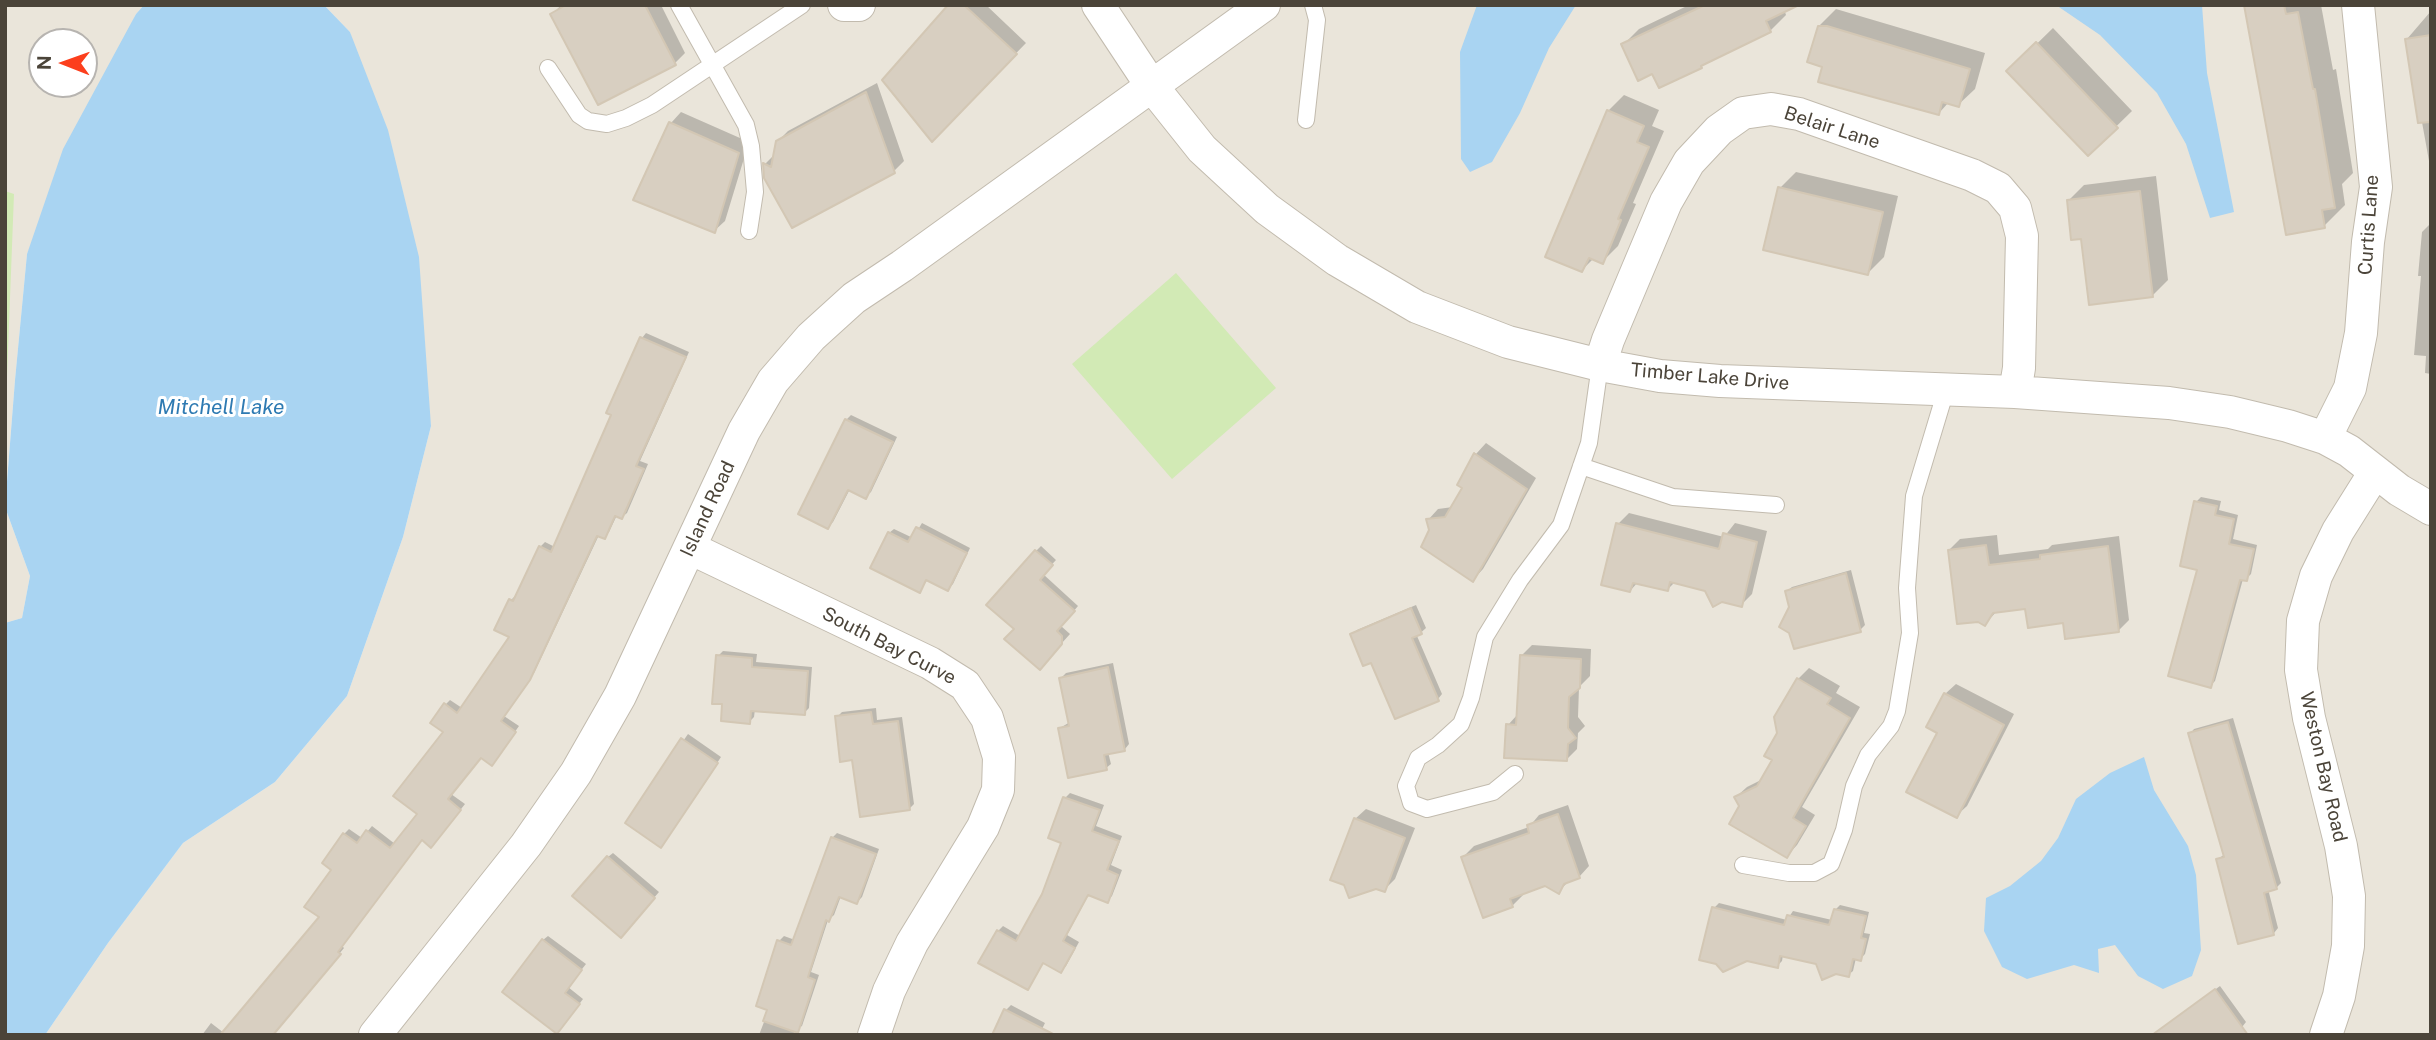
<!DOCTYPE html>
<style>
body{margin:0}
#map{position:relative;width:2436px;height:1040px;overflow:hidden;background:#f6f3ec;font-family:"Public Sans",sans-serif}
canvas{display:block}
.frame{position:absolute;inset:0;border:7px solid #4b4439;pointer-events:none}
.north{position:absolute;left:28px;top:28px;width:70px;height:70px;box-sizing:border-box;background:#fff;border:2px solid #b7b4b0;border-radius:50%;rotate:271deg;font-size:19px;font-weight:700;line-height:28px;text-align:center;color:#4b4439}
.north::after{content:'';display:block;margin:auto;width:24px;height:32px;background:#fc3f1d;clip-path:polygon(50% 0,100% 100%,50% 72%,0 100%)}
</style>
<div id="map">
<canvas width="2436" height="1040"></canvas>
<div class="frame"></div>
<div class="north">N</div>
</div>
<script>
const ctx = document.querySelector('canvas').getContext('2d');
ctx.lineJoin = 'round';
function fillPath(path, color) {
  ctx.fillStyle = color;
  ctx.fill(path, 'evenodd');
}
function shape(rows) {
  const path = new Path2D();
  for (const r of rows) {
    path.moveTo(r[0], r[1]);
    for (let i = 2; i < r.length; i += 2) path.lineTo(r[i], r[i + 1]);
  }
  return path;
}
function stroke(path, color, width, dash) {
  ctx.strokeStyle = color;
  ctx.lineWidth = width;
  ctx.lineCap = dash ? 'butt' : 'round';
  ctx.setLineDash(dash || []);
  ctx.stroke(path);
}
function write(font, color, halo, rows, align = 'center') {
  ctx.font = font + ' "Public Sans",sans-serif';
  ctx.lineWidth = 6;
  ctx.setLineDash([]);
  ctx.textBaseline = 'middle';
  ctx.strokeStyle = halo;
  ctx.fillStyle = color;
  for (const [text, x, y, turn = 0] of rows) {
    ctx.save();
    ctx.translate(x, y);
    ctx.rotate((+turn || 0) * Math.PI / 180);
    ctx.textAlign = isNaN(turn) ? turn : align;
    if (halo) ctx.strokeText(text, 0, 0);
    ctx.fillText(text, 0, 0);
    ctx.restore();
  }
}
fillPath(shape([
 [5,5,144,5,136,14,27,254,15,380,5,507,30,576,22,618,5,623],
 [42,42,84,42,84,84,42,84],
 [324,5,2431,5,2431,1035,1373,1033,45,1035,108,943,183,843,275,782,347,696,403,537,431,426,350,32]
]), '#eae5da');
fillPath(shape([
 [5,191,14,194,5,429],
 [1176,273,1276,388,1172,479,1072,364]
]), '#d2eab5');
fillPath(shape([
 [144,5,324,5,350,32,388,130,419,257,431,426,403,537,347,696,275,782,183,843,108,943,45,1035,5,1035,5,623,22,618,30,576,5,507,15,380,27,254,63,149,136,14],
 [1477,5,1576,5,1549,48,1520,113,1492,162,1470,172,1461,159,1460,52],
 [2056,5,2202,5,2207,73,2234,212,2210,218,2186,144,2157,93,2100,35],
 [2144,757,2154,790,2188,846,2196,875,2201,950,2192,976,2163,989,2138,976,2115,945,2098,949,2099,973,2074,965,2027,979,2002,967,1984,931,1986,898,2010,886,2041,861,2058,838,2076,799,2110,773]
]), '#a9d4f2');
fillPath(shape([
 [561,5,661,5,685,53,675,63,553,14],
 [950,5,986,5,1026,43,932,140],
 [1689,5,1787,5,1784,9,1786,15,1770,31,1653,72,1623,45,1639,29],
 [2246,5,2321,5,2333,70,2336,69,2353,173,2342,184,2345,205,2324,226],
 [1836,9,1985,53,1975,89,1958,105,1949,102,1939,113,1809,61,1820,25],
 [2431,11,2431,161,2429,161,2407,39],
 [2053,28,2132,111,2088,154,2009,71],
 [877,83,904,161,893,172,792,226,765,164,775,154,777,142,788,131],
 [1624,95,1659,110,1652,126,1664,131,1633,203,1636,204,1618,246,1602,262,1594,258,1582,270,1608,111],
 [681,112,749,142,725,221,714,231,671,123],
 [1796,172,1898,196,1884,257,1868,273,1780,188],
 [2156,176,2168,280,2152,296,2083,237,2068,201,2084,185],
 [2431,223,2431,374,2425,373,2426,356,2414,355,2421,276,2418,276,2422,232],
 [646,333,689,352,640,461,648,464,627,513,622,517,617,515,609,532,604,537,599,535,534,673,504,716,519,726,496,759,481,757,451,794,465,804,436,841,422,838,342,946,344,948,272,1035,202,1035,211,1023,224,1033,322,917,344,834,349,829,362,838,372,826,395,844,420,814,446,732,445,705,450,700,462,708,512,636,497,629,511,600,516,595,518,596,540,547,545,542,555,547,614,414,642,338],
 [851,415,897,437,871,492,866,496,850,489,833,522,828,527,846,420],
 [1486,443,1536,478,1483,569,1473,580,1431,530,1428,520,1438,509,1453,507,1464,488,1459,484,1476,454],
 [2201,497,2221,501,2219,510,2238,515,2233,539,2257,545,2251,574,2246,579,2243,579,2215,681,2210,686,2196,502],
 [1629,513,1724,537,1735,523,1767,531,1752,594,1741,605,1706,590,1675,582,1667,590,1638,582,1630,591,1618,524],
 [922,523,970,548,953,584,948,589,928,579,920,591,889,533,894,529,913,538],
 [1997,535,1999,555,2048,549,2052,545,2119,536,2129,620,2119,630,2027,607,1997,611,1985,624,1949,550,1960,539],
 [1041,546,1056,560,1043,574,1078,606,1061,626,1070,634,1044,663,1016,629,1036,551],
 [1851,570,1865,625,1860,630,1791,607,1787,591,1792,587],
 [1416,605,1426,628,1417,636,1442,694,1438,699,1372,660,1352,635,1357,630],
 [1532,645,1591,649,1590,676,1579,687,1578,717,1585,726,1578,733,1577,749,1566,760,1508,725,1518,714,1521,656],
 [723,651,757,654,756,662,812,667,809,708,804,713,755,709,754,717,749,722,724,703,718,656],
 [1113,663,1129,744,1125,749,1108,752,1111,764,1106,768,1060,728,1070,722,1061,678,1066,673],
 [1809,668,1840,686,1836,693,1860,707,1802,807,1815,815,1797,845,1787,856,1741,806,1736,797,1747,787,1763,779,1774,760,1779,733,1776,717,1798,679],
 [1956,684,2014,714,1967,806,1956,816,1939,732,1945,694],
 [876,708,877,720,902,717,914,804,909,809,854,758,837,717,842,712],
 [2233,718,2281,883,2276,888,2268,889,2278,928,2274,933,2218,859,2225,854,2190,734,2194,729],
 [688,734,721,757,666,840,627,822],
 [1070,793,1104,805,1096,826,1122,836,1111,865,1122,870,1112,896,1107,901,1089,894,1067,935,1079,942,1066,966,1061,971,1044,961,1027,988,998,931,1003,926,1020,936,1043,895,1063,842,1050,837,1065,798],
 [1568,805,1589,866,1579,877,1570,880,1558,892,1546,884,1522,893,1523,895,1512,906,1463,857,1474,846,1529,827,1539,815],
 [1366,809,1415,828,1395,879,1384,890,1355,819],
 [837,833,879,849,862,897,857,902,841,896,834,915,828,920,811,972,819,975,802,1026,795,1030,794,1035,759,1035,769,1009,779,941,784,936,795,940,832,838],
 [613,853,659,892,626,930,608,857],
 [1719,903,1787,920,1793,911,1832,920,1835,910,1840,905,1869,912,1864,933,1870,934,1865,954,1860,959,1856,958,1853,971,1848,975,1817,962,1783,955,1782,961,1777,966,1714,908],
 [548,936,586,964,568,987,583,999,562,1027,543,940],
 [2220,986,2246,1022,2242,1027,2153,1035],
 [1011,1005,1045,1023,1039,1035,1006,1010]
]), '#0003');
const building = shape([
 [566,5,645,5,676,65,598,105,550,14,566,5],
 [948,5,964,5,1017,54,932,142,882,80,948,5],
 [1705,5,1799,5,1766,21,1771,32,1701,66,1702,68,1659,88,1652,74,1638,81,1621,44,1705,5],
 [2244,5,2284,5,2286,14,2298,12,2313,89,2315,89,2335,208,2322,210,2325,228,2286,235,2244,5],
 [1818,26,1827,26,1970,69,1959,107,1942,102,1939,115,1818,82,1822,67,1807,62,1818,26],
 [2431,35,2431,122,2418,123,2405,39,2431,35],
 [2036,42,2118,128,2088,156,2006,71,2036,42],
 [866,92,895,173,792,228,764,178,763,163,771,167,776,141,866,92],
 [1607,110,1644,126,1637,142,1649,147,1618,219,1621,220,1603,264,1589,258,1582,272,1545,257,1607,110],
 [669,122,739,153,715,233,633,200,669,122],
 [1778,187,1883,212,1868,275,1763,250,1778,187],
 [2140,191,2153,297,2089,305,2081,239,2071,240,2067,200,2140,191],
 [640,337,686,357,636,466,644,469,622,519,615,516,605,539,597,536,530,680,501,721,516,732,492,766,481,758,448,799,461,810,431,848,422,840,338,952,341,954,273,1035,220,1035,319,917,304,907,331,870,322,863,343,833,357,843,366,830,390,848,417,814,393,796,443,732,430,723,444,703,457,713,509,637,494,630,509,599,513,601,539,546,551,552,611,415,606,413,640,337],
 [845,419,893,442,866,499,848,490,828,529,798,514,845,419],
 [1474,453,1527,489,1473,582,1421,547,1429,530,1426,519,1445,517,1462,488,1457,485,1474,453],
 [2194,501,2217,506,2215,515,2234,519,2229,544,2254,549,2247,581,2240,580,2211,688,2168,676,2197,570,2180,566,2194,501],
 [1616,523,1719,549,1723,533,1757,542,1742,607,1722,602,1713,607,1705,591,1670,582,1668,591,1633,583,1630,592,1601,585,1616,523],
 [916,527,967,553,948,591,926,580,920,593,870,568,888,532,908,542,916,527],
 [1986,545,1989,565,2040,559,2040,555,2108,546,2119,632,2065,639,2063,623,2028,628,2025,609,1993,613,1985,626,1978,622,1957,624,1948,550,1986,545],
 [1035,550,1053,565,1040,580,1075,611,1057,631,1062,636,1062,644,1040,670,1004,639,1014,629,986,605,1035,550],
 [1846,573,1861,632,1794,649,1789,633,1779,627,1789,607,1785,591,1846,573],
 [1411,608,1422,634,1412,638,1439,701,1395,719,1371,663,1363,666,1350,634,1411,608],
 [716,655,752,658,752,667,808,671,805,715,751,711,750,724,721,721,722,704,712,704,716,655],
 [1520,655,1581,659,1580,688,1569,697,1568,728,1576,738,1568,744,1567,761,1504,758,1506,724,1516,725,1520,655],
 [1108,667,1125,751,1104,755,1107,770,1068,778,1058,728,1069,726,1059,678,1108,667],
 [1797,678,1831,698,1827,704,1850,718,1793,818,1806,826,1787,858,1729,824,1739,806,1734,797,1757,786,1772,760,1764,756,1777,733,1774,717,1797,678],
 [1944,693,2004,725,1957,818,1906,792,1937,733,1926,727,1944,693],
 [871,712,873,724,898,721,910,810,860,817,852,760,840,762,835,716,871,712],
 [2228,722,2277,889,2264,893,2274,935,2238,944,2216,859,2224,857,2188,733,2228,722],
 [681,738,718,763,661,848,625,823,681,738],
 [1063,797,1100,810,1092,831,1119,841,1107,870,1118,875,1108,903,1088,895,1063,941,1075,948,1061,973,1043,963,1028,990,978,963,997,930,1016,941,1042,894,1061,843,1048,838,1063,797],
 [1558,814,1580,878,1564,884,1559,894,1545,886,1510,899,1513,907,1483,918,1461,857,1529,833,1527,825,1558,814],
 [1354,818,1405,838,1385,892,1376,889,1349,898,1344,885,1330,880,1354,818],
 [831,837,876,854,857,904,839,897,829,922,826,920,808,977,815,980,798,1033,763,1021,767,1010,756,1006,777,940,791,945,831,837],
 [607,856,655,898,621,938,572,896,607,856],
 [1712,907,1784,925,1787,915,1829,925,1834,909,1866,916,1861,938,1866,939,1861,961,1853,959,1849,977,1836,974,1822,980,1816,964,1780,956,1778,968,1747,961,1723,972,1716,964,1699,960,1712,907],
 [542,939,582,970,565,993,580,1004,557,1034,502,992,542,939],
 [2215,989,2248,1035,2152,1035,2215,989],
 [1004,1009,1055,1035,992,1035,1004,1009]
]);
fillPath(building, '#d8cfc1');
stroke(building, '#d3c7b4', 2);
const lane = shape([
 [679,5,746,125,751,146,755,192,749,231],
 [548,68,579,115,588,121,607,124,626,118,652,105,802,5],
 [1306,120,1317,20,1313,5],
 [1581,466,1673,497,1776,505],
 [1515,774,1493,792,1427,809,1411,803,1406,786,1418,758,1438,745,1461,724,1471,698,1485,637,1520,580,1561,525,1589,443,1600,365],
 [1743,865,1789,873,1814,873,1831,864,1844,830,1854,786,1868,755,1891,726,1897,711,1910,633,1907,588,1914,496,1946,390]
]);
const street = shape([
 [844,5,859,5],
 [1098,5,1151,85,1202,149,1267,209,1337,260,1417,307,1508,342,1600,365,1660,376,1720,381,2015,392,2169,403,2230,412,2288,426,2325,438,2349,451,2399,490,2431,509],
 [1600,365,1608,340,1666,202,1689,162,1719,130,1743,113,1771,109,1799,114,1972,175,1998,188,2015,208,2022,236,2019,368,2015,392],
 [2325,438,2350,388,2361,333,2368,242,2376,187,2358,5],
 [690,548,930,663,965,685,987,718,999,757,998,790,983,827,912,943,889,991,874,1035],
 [375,1035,526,845,576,773,620,696,744,431,773,381,811,337,854,298,902,266,1264,5],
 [2326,1035,2339,996,2348,946,2349,896,2341,846,2309,718,2301,670,2303,621,2316,576,2338,531,2375,472]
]);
stroke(lane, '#c2bbae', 18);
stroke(street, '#c2bbae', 34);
stroke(lane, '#fff', 16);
stroke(street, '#fff', 32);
write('19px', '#4b4439', '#fff', [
 ["Belair Lane",1832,128,18],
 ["Curtis Lane",2369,225,-86],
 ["Timber Lake Drive",1710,377,5],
 ["Island Road",708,509,-65],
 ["South Bay Curve",889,646,27],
 ["Weston Bay Road",2323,767,77]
]);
write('italic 21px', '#2e7ab2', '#fff', [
 ["Mitchell Lake",221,408]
]);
</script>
